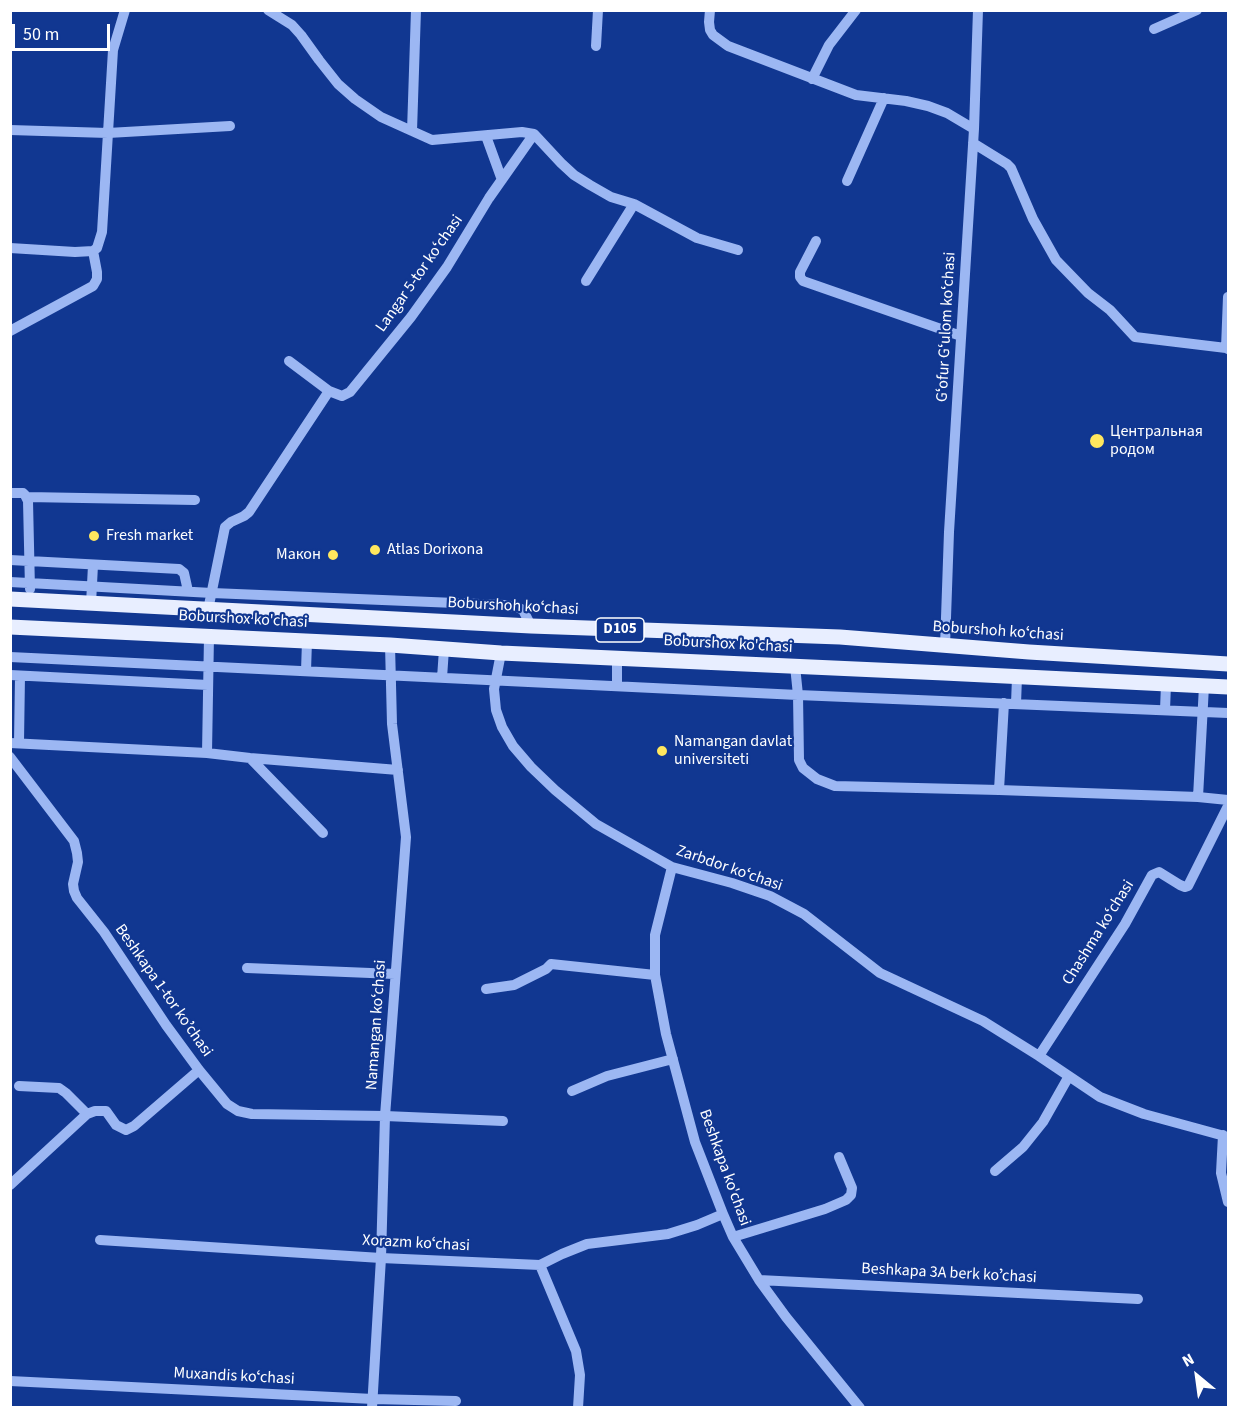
<!DOCTYPE html>
<meta charset="utf-8">
<style>
body{margin:0}
#map{position:relative;width:1239px;height:1418px;overflow:hidden;background:#113791;font-family:"Source Sans 3",sans-serif}
canvas{display:block}
.frame{position:absolute;inset:0;border:12px solid #fff;pointer-events:none}
.north{position:absolute;left:1167px;top:1346px;width:60px;height:60px;-webkit-text-stroke:4px #113791;paint-order:stroke;rotate:331deg;font-size:16px;font-weight:700;line-height:24px;text-align:center;color:#fff}
.north::after{content:'';display:block;margin:auto;width:21px;height:27px;background:#fff;clip-path:polygon(50% 0,100% 100%,50% 72%,0 100%)}
.scale{position:absolute;left:12px;top:24px;width:98px;height:27px;box-sizing:border-box;border:3px solid #fff;border-top:0;padding-left:8px;font-size:18px;line-height:21px;white-space:nowrap;color:#fff;-webkit-text-stroke:4px #113791;paint-order:stroke}
</style>
<div id="map">
<canvas width="1239" height="1418"></canvas>
<div class="frame"></div>
<div class="north">N</div>
<div class="scale">50 m</div>
</div>
<script>
const ctx = document.querySelector('canvas').getContext('2d');
ctx.lineJoin = 'round';
function shape(rows) {
  const path = new Path2D();
  for (const r of rows) {
    path.moveTo(r[0], r[1]);
    for (let i = 2; i < r.length; i += 2) path.lineTo(r[i], r[i + 1]);
  }
  return path;
}
function stroke(path, color, width, dash) {
  ctx.strokeStyle = color;
  ctx.lineWidth = width;
  ctx.lineCap = dash ? 'butt' : 'round';
  ctx.setLineDash(dash || []);
  ctx.stroke(path);
}
function write(font, color, halo, rows, align = 'center') {
  ctx.font = font + ' "Source Sans 3",sans-serif';
  ctx.lineWidth = 4.5;
  ctx.setLineDash([]);
  ctx.textBaseline = 'middle';
  ctx.strokeStyle = halo;
  ctx.fillStyle = color;
  for (const [text, x, y, turn = 0] of rows) {
    ctx.save();
    ctx.translate(x, y);
    ctx.rotate((+turn || 0) * Math.PI / 180);
    ctx.textAlign = isNaN(turn) ? turn : align;
    if (halo) ctx.strokeText(text, 0, 0);
    ctx.fillText(text, 0, 0);
    ctx.restore();
  }
}
stroke(shape([
 [268,10,292,25,301,35,319,60,338,84,355,99,381,117,412,131],
 [416,10,412,131,432,140,522,132,534,134],
 [710,10,709,22,710,30,713,35,728,46,856,95,906,101,928,106,947,113,974,129],
 [1154,29,1197,10],
 [596,46,598,10],
 [812,79,829,45,856,10],
 [10,130,108,133,230,126],
 [534,134,561,163,574,175,590,185,611,197,634,204,697,238,738,250],
 [486,136,502,180],
 [973,143,1007,164,1011,168,1033,219,1056,260,1088,293,1110,310,1135,337,1226,348],
 [847,181,884,98],
 [816,241,800,272,800,277,803,281,961,336],
 [10,248,75,252,93,251,97,248,102,232,113,50,125,10],
 [586,281,634,204],
 [1228,297,1226,348,1228,349],
 [10,331,93,286,97,279,97,272,93,251],
 [289,361,329,391],
 [10,493,23,493,25,495,28,501,30,589],
 [27,497,195,500],
 [10,560,179,569,184,573,188,591],
 [10,582,212,593,504,605,517,607,523,610,531,626],
 [91,604,93,565],
 [208,610,225,527,231,522,244,516,249,512,329,391,342,396,350,392,411,317,447,267,489,198,534,134],
 [945,646,949,532,974,129,978,10],
 [501,653,494,689,496,710,502,727,513,746,531,767,555,790,596,824,672,867,732,883,770,896,804,914,880,973,983,1021,1039,1056,1100,1097,1144,1114,1228,1137],
 [10,657,798,695,1228,713],
 [795,666,798,695,799,760,803,768,817,779,835,786,999,790,1198,797,1228,800],
 [306,671,307,641],
 [10,675,208,685],
 [442,678,444,649],
 [617,686,617,658],
 [1016,704,1017,677],
 [1165,710,1166,684],
 [19,742,20,676],
 [10,743,207,753,250,758,398,770],
 [207,753,209,636],
 [10,757,74,841,77,853,78,862,73,884,74,891,77,898,104,932,166,1025,199,1070,227,1104,238,1111,252,1114,385,1116,503,1121],
 [250,758,323,833],
 [999,790,1004,703],
 [1198,797,1204,686],
 [672,867,655,935,655,975,666,1034,695,1142,723,1214,733,1237,759,1280,786,1317,860,1408],
 [247,968,395,974],
 [486,989,514,985,546,969,551,964,655,975],
 [1039,1056,1125,924,1152,875,1159,872,1180,885,1185,887,1188,886,1228,806],
 [19,1086,59,1088,66,1093,87,1114],
 [572,1091,607,1076,673,1059],
 [1223,1135,1221,1173,1228,1202],
 [995,1171,1023,1147,1043,1122,1069,1076],
 [10,1185,87,1114,95,1111,106,1111,116,1125,126,1130,134,1126,199,1070],
 [733,1237,825,1209,846,1200,851,1195,852,1188,839,1157],
 [100,1240,381,1258,540,1265,562,1254,587,1244,668,1234,697,1225,723,1214],
 [540,1265,576,1351,580,1375,578,1408],
 [759,1280,1138,1299],
 [10,1381,373,1399,456,1401],
 [372,1408,381,1258,385,1116,406,837,392,724,390,645]
]), '#9cb7f3', 10);
stroke(shape([
 [10,599,531,626,840,637,1029,652,1228,664],
 [10,627,390,645,501,653,944,673,1228,687]
]), '#e8eeff', 15);
for (const [x, y, r, color] of [
 [1097,441,8,"#ffe75e"],
 [94,536,6,"#ffe75e"],
 [375,550,6,"#ffe75e"],
 [333,555,6,"#ffe75e"],
 [662,751,6,"#ffe75e"]
]) {
  const dot = new Path2D();
  dot.arc(x, y, r, 0, 2 * Math.PI);
  ctx.fillStyle = color;
  ctx.fill(dot);
  stroke(dot, '#113791', 2);
}
for (const [x, y, w] of [
 [620,630,48]
]) {
  const box = new Path2D();
  box.roundRect(x - w / 2, y - 12, w, 24, 4.5);
  ctx.fillStyle = '#113791';
  ctx.fill(box);
  stroke(box, '#fff', 1.5);
}
write('bold 15px', '#fff', null, [
 ["D105",620,630]
]);
write('16px', '#fff', '#113791', [
 ["Langar 5-tor koʻchasi",420,274,-55],
 ["Gʻofur Gʻulom koʻchasi",947,327,-87],
 ["Boburshoh koʻchasi",513,607,3],
 ["Boburshox ko'chasi",243,620,3],
 ["Boburshoh koʻchasi",998,632,4],
 ["Boburshox ko'chasi",728,645,3],
 ["Zarbdor koʻchasi",729,869,19],
 ["Chashma koʻchasi",1099,933,-58],
 ["Beshkapa 1-tor koʼchasi",163,991,55],
 ["Namangan koʻchasi",377,1025,-86],
 ["Beshkapa ko'chasi",724,1168,70],
 ["Xorazm koʻchasi",416,1244,3],
 ["Beshkapa 3A berk koʼchasi",949,1274,3],
 ["Muxandis koʻchasi",234,1377,3]
]);
write('16px', '#fff', '#113791', [
 ["Центральная",1110,432],
 ["родом",1110,450],
 ["Fresh market",106,536],
 ["Atlas Dorixona",387,550],
 ["Макон",321,555,"right"],
 ["Namangan davlat",674,742],
 ["universiteti",674,760]
], 'left');
</script>
